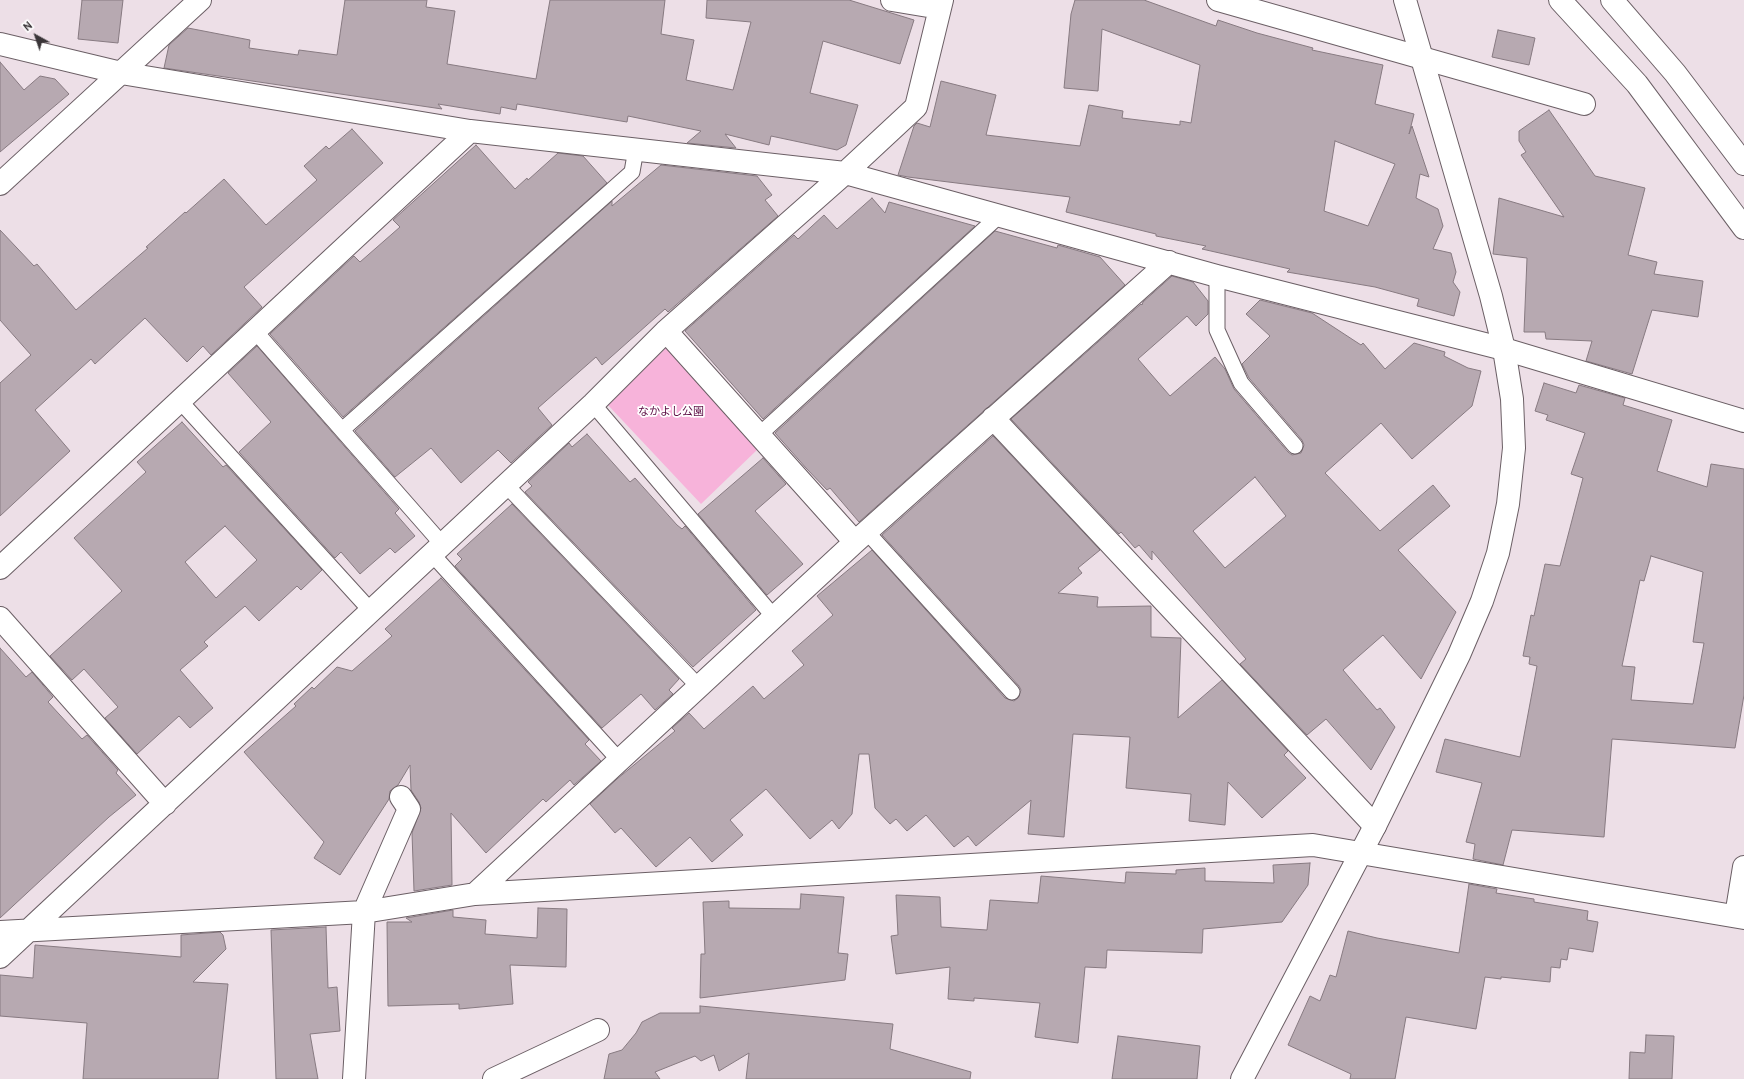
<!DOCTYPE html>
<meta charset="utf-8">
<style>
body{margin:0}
#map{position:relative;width:1744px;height:1079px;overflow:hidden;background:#eddfe7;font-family:Overpass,sans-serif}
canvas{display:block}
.north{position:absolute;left:16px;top:16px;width:40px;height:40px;-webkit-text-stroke:3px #fff;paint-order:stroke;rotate:320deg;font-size:11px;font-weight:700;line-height:16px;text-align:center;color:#3a3538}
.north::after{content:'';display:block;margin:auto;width:14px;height:18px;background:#3a3538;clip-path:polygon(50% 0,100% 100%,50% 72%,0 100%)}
</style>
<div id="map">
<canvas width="1744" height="1079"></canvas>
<div class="north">N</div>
</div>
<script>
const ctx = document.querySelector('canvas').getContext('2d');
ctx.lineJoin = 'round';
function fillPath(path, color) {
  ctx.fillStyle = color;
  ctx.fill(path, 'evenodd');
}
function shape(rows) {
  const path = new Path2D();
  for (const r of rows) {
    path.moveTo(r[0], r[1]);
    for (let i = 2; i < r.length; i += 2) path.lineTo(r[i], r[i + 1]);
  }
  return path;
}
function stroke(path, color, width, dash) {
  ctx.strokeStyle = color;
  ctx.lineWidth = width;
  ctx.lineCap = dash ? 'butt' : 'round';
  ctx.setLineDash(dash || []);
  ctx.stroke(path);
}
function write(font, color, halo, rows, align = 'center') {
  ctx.font = font + ' Overpass,"Noto Sans JP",sans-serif';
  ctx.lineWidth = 3.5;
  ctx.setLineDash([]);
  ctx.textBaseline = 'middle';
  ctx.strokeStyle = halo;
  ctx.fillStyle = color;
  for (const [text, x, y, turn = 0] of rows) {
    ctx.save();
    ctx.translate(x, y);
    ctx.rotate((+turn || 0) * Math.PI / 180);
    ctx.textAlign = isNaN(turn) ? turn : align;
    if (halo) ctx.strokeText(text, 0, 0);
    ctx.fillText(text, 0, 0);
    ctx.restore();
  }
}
fillPath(shape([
 [667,347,758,449,701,504,607,404]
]), '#f7b3da');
const building = shape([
 [82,0,123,0,118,43,78,39,82,0],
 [345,0,427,0,426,7,455,11,447,64,536,79,550,0,665,0,661,34,694,40,686,80,733,90,751,22,706,18,707,0,849,0,914,20,900,64,823,41,810,93,858,105,846,145,837,150,771,136,769,145,725,134,736,148,687,143,701,131,628,116,627,122,517,104,516,110,501,107,500,114,438,104,442,109,164,68,169,45,188,28,250,40,249,48,298,55,299,50,337,55,345,0],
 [1075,0,1144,0,1216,26,1218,20,1257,33,1313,48,1312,50,1383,65,1375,104,1414,114,1409,134,1412,126,1429,177,1420,174,1416,198,1438,209,1443,226,1433,249,1451,253,1456,272,1453,282,1460,292,1454,316,1417,306,1419,299,1375,287,1287,272,1290,269,1202,249,1206,246,1156,236,1156,234,1066,212,1070,197,908,177,898,175,914,126,917,123,930,127,941,81,996,95,986,135,1080,146,1089,105,1123,111,1122,118,1180,125,1180,121,1191,123,1200,65,1102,29,1098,91,1064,88,1071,14,1075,0],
 [1335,141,1395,164,1368,226,1324,211,1335,141],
 [1498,30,1535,38,1529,65,1492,57,1498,30],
 [0,62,24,90,40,76,55,79,69,94,0,152,0,62],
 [1549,110,1595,176,1645,188,1628,255,1657,262,1654,274,1703,281,1698,317,1652,310,1632,374,1586,361,1592,341,1546,339,1545,332,1524,332,1527,258,1493,254,1499,198,1564,217,1521,155,1526,152,1519,141,1519,131,1549,110],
 [352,129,383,163,244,287,262,307,211,355,203,346,187,362,145,318,95,364,91,359,35,410,70,451,0,516,0,383,31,355,0,320,0,230,34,266,37,264,76,310,148,248,146,247,185,212,186,213,224,179,266,225,317,180,304,166,326,146,329,149,352,129],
 [476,145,515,189,527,178,528,180,558,153,583,156,607,183,343,417,270,334,354,256,360,262,400,227,393,220,476,145],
 [661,165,757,176,772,195,765,200,778,216,668,312,665,309,602,365,596,357,538,408,552,425,511,463,498,450,461,483,431,448,395,477,355,431,612,201,612,206,661,165],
 [872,198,885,213,889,202,975,226,763,419,685,331,794,235,798,239,824,215,837,229,872,198],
 [995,231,1057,248,1058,245,1100,257,1125,285,859,522,830,488,827,490,806,468,775,433,995,231],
 [1172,276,1193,282,1208,301,1208,314,1196,326,1187,316,1138,359,1170,396,1215,357,1225,369,1234,389,1288,452,1292,455,1301,453,1304,445,1302,440,1249,378,1242,364,1270,336,1246,314,1260,300,1312,313,1361,345,1363,343,1385,369,1414,343,1445,352,1444,356,1468,368,1481,371,1472,406,1412,459,1381,423,1325,473,1380,531,1433,485,1450,506,1398,550,1456,612,1421,679,1383,635,1343,670,1377,710,1380,708,1395,727,1371,770,1326,719,1307,735,1240,664,1246,659,1152,551,1152,560,1139,545,1135,548,1121,532,1119,534,1011,419,1141,304,1142,305,1143,302,1172,276],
 [1255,477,1286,516,1225,568,1193,531,1255,477],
 [257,346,399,509,395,513,415,536,395,553,390,548,360,574,341,552,335,558,239,452,271,422,228,373,257,346],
 [1544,383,1576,393,1579,385,1625,398,1623,405,1672,420,1657,471,1707,487,1711,464,1744,469,1744,695,1735,748,1612,739,1604,837,1512,830,1503,865,1473,859,1475,844,1466,842,1482,783,1436,772,1445,739,1520,757,1537,666,1529,664,1530,657,1523,656,1531,615,1534,616,1545,564,1560,566,1583,478,1571,474,1585,433,1546,420,1548,415,1535,411,1544,383],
 [1651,556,1703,572,1693,642,1704,643,1693,704,1631,700,1635,667,1622,666,1640,580,1644,581,1651,556],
 [182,422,223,467,226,465,322,570,301,590,297,586,259,621,245,606,204,642,208,646,180,670,213,708,190,728,179,716,137,754,105,718,118,707,84,669,72,680,50,656,122,591,74,538,146,472,137,462,182,422],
 [225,526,257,560,216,598,185,562,225,526],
 [587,434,630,482,635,478,677,525,682,529,685,526,756,610,693,667,525,492,532,486,528,482,569,443,572,447,587,434],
 [993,436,1100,550,1078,568,1082,573,1058,593,1098,597,1097,607,1151,606,1151,637,1181,638,1178,718,1222,680,1288,751,1284,755,1306,778,1262,818,1228,782,1225,825,1189,821,1191,794,1126,788,1130,737,1073,734,1064,837,1028,834,1031,800,976,846,968,836,954,847,926,815,907,831,896,819,890,824,875,808,869,754,859,754,852,814,839,829,832,820,810,839,766,789,730,820,743,835,712,862,690,837,656,867,621,828,615,833,590,804,617,779,675,731,672,728,689,713,704,729,753,686,764,699,804,665,792,651,833,615,817,596,872,550,1005,698,1014,701,1018,698,1021,690,1019,686,882,535,993,436],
 [763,458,786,484,755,511,803,564,767,595,698,514,763,458],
 [512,504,679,679,669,690,673,694,655,710,641,694,602,728,455,566,462,559,457,554,512,504],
 [441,578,589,740,585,744,601,761,574,785,570,780,546,802,543,799,486,853,451,813,452,885,414,891,412,833,421,808,419,802,411,790,410,765,398,785,390,791,389,799,340,875,314,858,324,842,244,752,296,706,294,704,312,687,314,689,337,667,352,671,392,636,385,629,441,578],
 [0,648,26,677,32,672,53,697,48,702,82,739,87,735,118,770,116,773,136,795,109,817,0,918,0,648],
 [1310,863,1308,885,1282,922,1203,929,1202,953,1107,950,1106,968,1085,967,1078,1043,1035,1037,1040,1003,974,998,974,1001,948,999,950,967,896,974,891,936,898,935,896,895,940,897,941,927,987,930,990,900,1038,903,1041,876,1125,883,1126,872,1176,874,1176,870,1205,868,1205,881,1274,883,1273,865,1310,863],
 [1469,884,1497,889,1496,893,1534,899,1534,902,1588,911,1587,920,1598,922,1593,952,1569,948,1567,960,1561,959,1560,968,1551,967,1550,982,1501,977,1501,979,1485,977,1476,1029,1406,1017,1395,1079,1350,1079,1351,1074,1288,1045,1310,996,1320,1001,1330,975,1336,977,1348,931,1377,938,1459,953,1469,884],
 [801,894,844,897,838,953,848,954,845,980,700,998,701,954,705,954,703,902,729,901,729,908,800,909,801,894],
 [538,908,567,909,566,967,510,965,513,1004,459,1009,459,1004,388,1006,387,922,412,922,406,918,453,910,453,917,486,920,485,934,537,938,538,908],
 [326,927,328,988,337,987,340,1031,310,1034,318,1079,276,1079,271,930,326,927],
 [220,932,223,935,226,949,193,982,228,984,218,1079,83,1079,87,1023,0,1016,0,975,33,978,35,945,181,957,181,935,220,932],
 [700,1006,893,1024,890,1049,971,1072,970,1079,746,1079,749,1053,719,1071,714,1055,701,1061,695,1056,655,1072,660,1079,604,1079,609,1054,622,1050,636,1033,642,1022,660,1013,700,1013,700,1006],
 [1646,1035,1674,1036,1672,1079,1629,1079,1630,1052,1645,1053,1646,1035],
 [1118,1036,1200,1046,1197,1079,1112,1079,1118,1036]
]);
fillPath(building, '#b7a9b1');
stroke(building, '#877a81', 1);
const service = shape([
 [1217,276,1217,330,1241,383,1295,446],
 [255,331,442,544],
 [180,401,371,611],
 [593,404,774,617],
 [342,430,632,172,636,149],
 [759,435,1001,214],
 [506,485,699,687],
 [867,532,1012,692],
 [432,554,619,760]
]);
const minor = shape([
 [892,0,940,8],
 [1218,0,1584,104],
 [0,44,121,73,470,131,845,173,1217,276,1504,349,1744,421],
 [0,184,200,0],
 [666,331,855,542],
 [993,418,1375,826],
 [0,568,470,131],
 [0,618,165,804],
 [475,894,855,542,1169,262],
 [1736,916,1744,867],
 [0,932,364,912,475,894,1313,845,1744,918],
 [0,957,506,485,593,404,666,331,845,173,916,107,942,0],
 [354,1079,364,912,409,809,401,797],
 [494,1079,598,1030]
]);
const tertiary = shape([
 [1560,0,1637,84,1744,228],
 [1612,0,1675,73,1744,164],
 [1242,1079,1375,826,1459,655,1482,601,1498,553,1508,504,1514,448,1512,399,1504,349,1491,296,1405,0]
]);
stroke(service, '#6b5f65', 17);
stroke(minor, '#6b5f65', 24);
stroke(tertiary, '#6b5f65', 24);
stroke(service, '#fff', 15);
stroke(minor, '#fff', 22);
stroke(tertiary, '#fff', 22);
write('11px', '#5c0d44', '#fff', [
 ["なかよし公園",671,413]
]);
</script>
